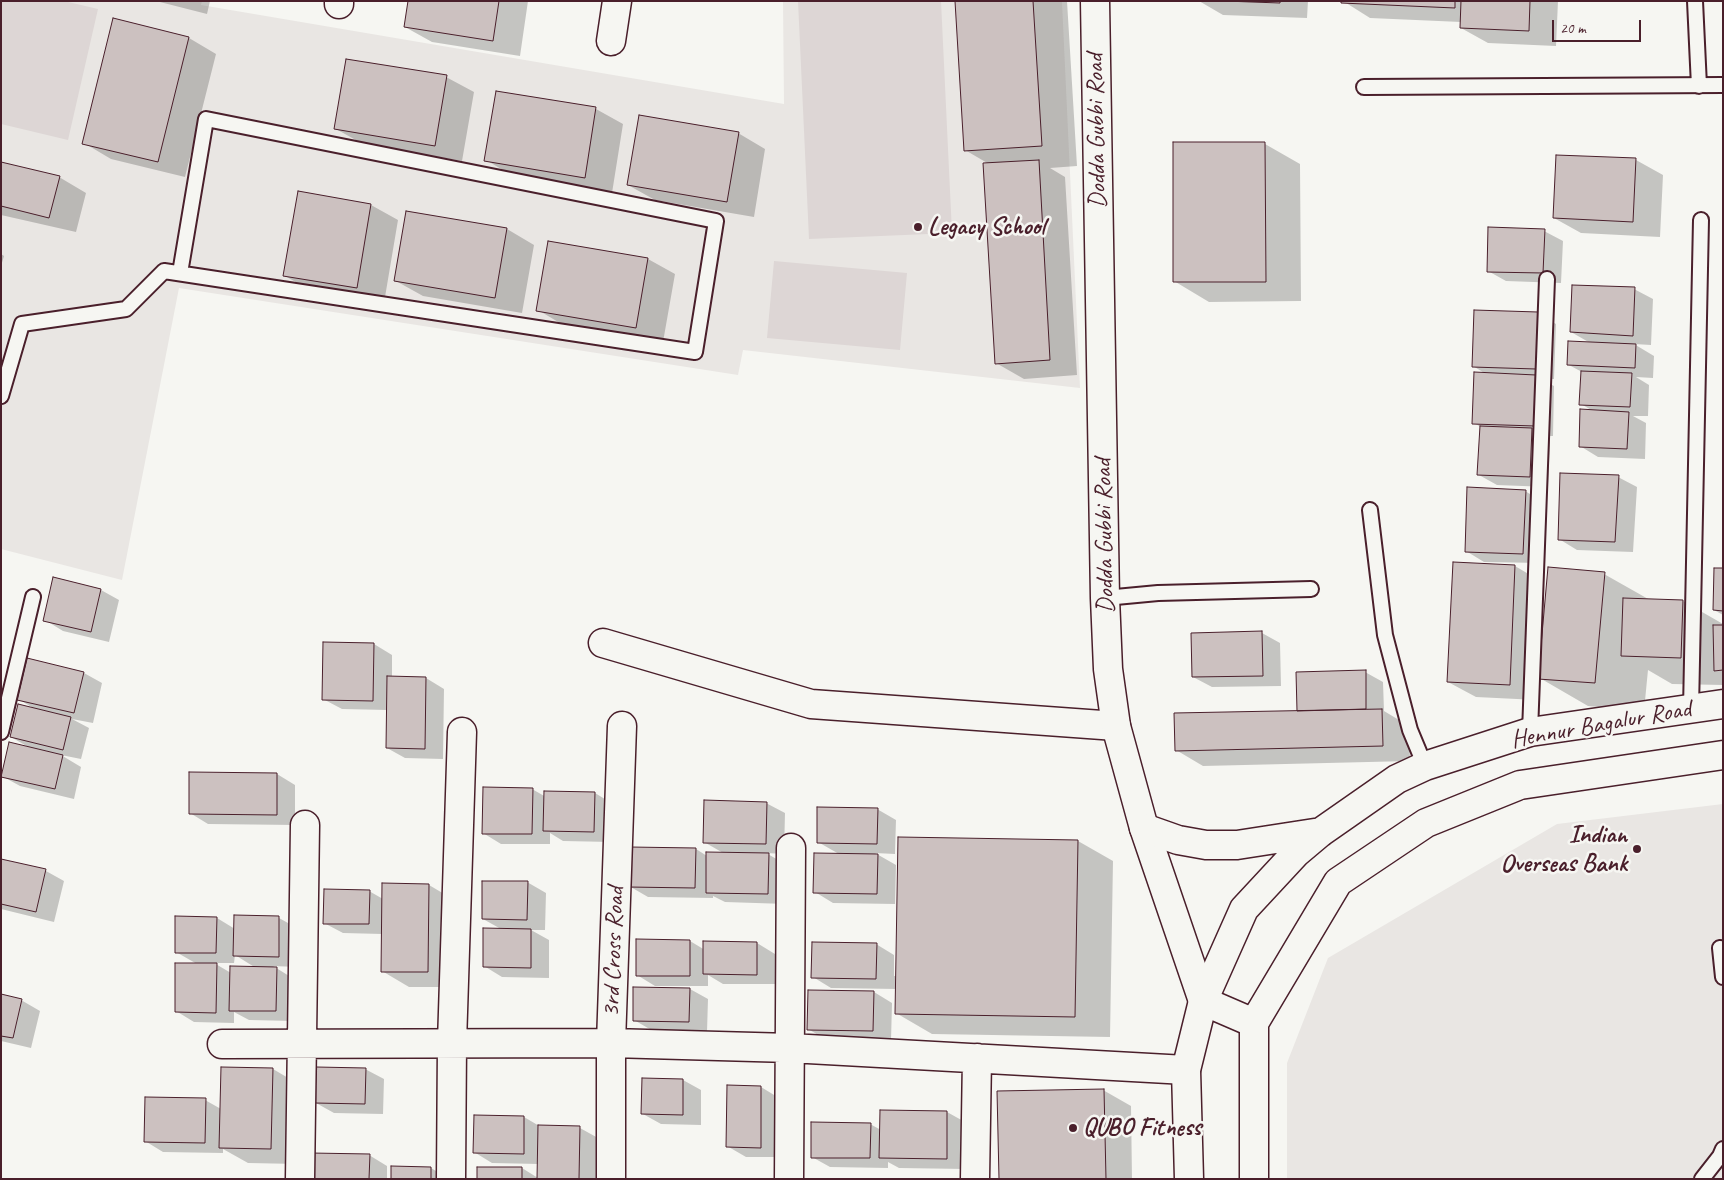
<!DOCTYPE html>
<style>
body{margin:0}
#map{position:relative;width:1724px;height:1180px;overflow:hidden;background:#f6f6f2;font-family:Caveat,sans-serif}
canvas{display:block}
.frame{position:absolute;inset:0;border:2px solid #4a1f2b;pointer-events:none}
.scale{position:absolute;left:1552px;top:20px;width:89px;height:22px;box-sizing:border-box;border:2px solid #4a1f2b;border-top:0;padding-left:6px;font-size:15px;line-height:18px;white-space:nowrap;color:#4a1f2b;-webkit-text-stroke:4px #f6f6f2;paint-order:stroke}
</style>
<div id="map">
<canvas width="1724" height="1180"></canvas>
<div class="frame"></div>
<div class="scale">20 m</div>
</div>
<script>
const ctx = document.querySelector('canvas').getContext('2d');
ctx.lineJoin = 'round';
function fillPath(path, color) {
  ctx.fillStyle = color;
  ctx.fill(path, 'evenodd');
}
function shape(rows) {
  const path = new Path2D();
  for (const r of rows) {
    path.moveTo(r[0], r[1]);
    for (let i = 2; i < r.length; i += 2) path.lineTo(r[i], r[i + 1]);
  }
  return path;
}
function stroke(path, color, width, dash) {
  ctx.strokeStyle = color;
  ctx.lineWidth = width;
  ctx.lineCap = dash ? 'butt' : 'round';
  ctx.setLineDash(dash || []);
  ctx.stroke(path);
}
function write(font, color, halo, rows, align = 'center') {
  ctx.font = font + ' Caveat,sans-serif';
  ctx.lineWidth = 5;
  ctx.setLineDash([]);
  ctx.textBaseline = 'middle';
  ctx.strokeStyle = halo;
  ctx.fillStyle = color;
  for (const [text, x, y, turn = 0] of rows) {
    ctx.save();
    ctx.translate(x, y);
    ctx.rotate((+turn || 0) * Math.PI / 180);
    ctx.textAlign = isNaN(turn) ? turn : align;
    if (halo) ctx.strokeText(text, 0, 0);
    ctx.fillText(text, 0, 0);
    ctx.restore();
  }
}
fillPath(shape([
 [1,1,202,1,201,5,784,104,783,1,1062,1,1080,388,743,350,738,375,179,288,122,580,1,549],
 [1723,804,1723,1179,1287,1179,1287,1063,1328,958,1557,824]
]), '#e9e6e3');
fillPath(shape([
 [1,1,64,1,98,9,68,140,1,124],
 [798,1,941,1,952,233,809,239],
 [774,261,907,273,900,350,767,338]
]), '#ddd6d5');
fillPath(shape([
 [156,1,210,1,207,14],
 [409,1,528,1,520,56,432,42,405,27],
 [956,1,1067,1,1077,166,1050,168,1065,177,1077,375,1024,379,996,363,989,164,965,150],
 [1199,1,1308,1,1307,18,1223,15],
 [1343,1,1558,1,1556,46,1488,43,1461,28,1461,22,1370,18],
 [114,20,189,38,216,54,185,177,111,159,84,143],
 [446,77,474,92,462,161,363,144,336,129],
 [497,92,596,109,623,124,612,193,513,176,486,160],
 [738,133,765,149,754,217,655,200,628,185],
 [1174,143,1265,144,1300,164,1301,301,1209,302,1174,281],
 [1636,160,1663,175,1660,237,1581,233,1554,218],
 [1,163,59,177,86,193,76,232,1,215],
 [299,193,371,205,398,220,384,303,312,291,285,276],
 [507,229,534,245,522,313,423,296,396,281],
 [1544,231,1563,241,1561,283,1506,281,1488,271],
 [549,242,648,259,675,274,663,342,565,326,538,310],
 [1,254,4,256,1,266],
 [1634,289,1653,299,1651,345,1634,344,1654,356,1653,378,1636,377,1649,385,1648,416,1633,416,1646,423,1645,459,1598,457,1580,446,1593,411,1581,404,1582,372,1569,365,1592,344,1571,332],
 [1538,313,1556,324,1554,379,1541,379,1554,386,1553,436,1543,436,1550,440,1548,487,1497,485,1479,475,1481,427,1474,423,1486,374,1473,366],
 [1618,477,1637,487,1633,552,1577,550,1559,539],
 [1525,491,1543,502,1541,563,1484,562,1466,551],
 [1515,566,1542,582,1538,663,1540,663,1604,574,1650,600,1683,601,1723,624,1723,685,1672,684,1648,670,1644,711,1588,706,1538,677,1537,700,1476,697,1448,682],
 [1723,570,1723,615,1714,610],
 [54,579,101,590,119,600,109,642,63,631,45,620],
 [1262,633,1280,643,1281,686,1212,687,1193,677],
 [324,643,374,644,392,655,392,678,426,678,444,689,443,759,405,758,387,748,387,710,342,709,323,699],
 [1365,672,1383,682,1384,711,1409,726,1410,761,1203,766,1176,750,1298,712],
 [84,673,102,683,93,723,72,719,89,728,81,759,61,755,81,767,74,799,20,786,2,776,30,748,11,737,35,709,18,699],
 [191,773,277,774,295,785,295,825,208,824,190,813],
 [532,789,546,797,546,793,595,793,613,804,612,842,563,841,550,833,550,844,501,844,483,833],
 [766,803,785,813,784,854,766,853,787,865,786,904,725,902,713,896,713,898,648,897,629,886,696,849,707,856,725,854,704,842],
 [877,809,896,820,895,854,875,853,896,865,895,904,833,903,815,892,839,854,818,842],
 [1078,841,1113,861,1110,1037,932,1034,896,1013,897,989,831,988,813,977,876,944,894,955,894,976,897,976],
 [1,860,46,871,64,881,54,922,1,909],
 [527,882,546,893,545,930,531,930,549,940,549,978,502,977,484,966,501,929,483,919],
 [383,885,429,885,456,901,455,987,409,987,382,971,382,934,343,933,324,923,369,891,383,899],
 [217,918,235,929,279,918,297,928,297,967,273,966,294,979,294,1021,249,1020,234,1012,234,1023,194,1022,176,1011,197,964,176,952],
 [235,955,256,968,231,973,214,963,234,963],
 [637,940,690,941,705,950,757,943,775,954,775,984,723,984,708,975,708,986,655,986,637,975],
 [690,989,708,999,707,1032,653,1031,634,1020],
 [809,992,874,992,892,1003,891,1041,827,1040,808,1029],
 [1,996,21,1000,40,1011,31,1048,1,1041],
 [273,1069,300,1085,298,1164,248,1163,223,1149,223,1153,163,1152,145,1141,205,1100,221,1109],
 [365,1069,384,1079,383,1114,334,1113,316,1103],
 [683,1080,701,1090,701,1125,661,1124,643,1114],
 [728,1087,761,1087,779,1098,779,1157,746,1157,727,1146],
 [1103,1090,1131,1106,1132,1179,1000,1179],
 [947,1112,965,1122,965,1169,899,1168,888,1162,888,1168,830,1167,812,1157,870,1124,881,1130],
 [475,1116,524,1117,541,1127,580,1128,598,1138,598,1179,478,1179,522,1168,538,1178,538,1164,492,1163,474,1152],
 [369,1155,387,1166,387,1179,311,1179],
 [431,1168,449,1179,392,1179]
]), '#0003');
const building = shape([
 [408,1,499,1,493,41,404,27,408,1],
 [955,1,1033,1,1042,146,964,151,955,1],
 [1224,1,1280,1,1280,3,1224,1],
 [1341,1,1455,1,1455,8,1341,3,1341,1],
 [1461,1,1530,1,1529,31,1460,28,1461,1],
 [113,18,189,37,158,162,82,144,113,18],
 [346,59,447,75,435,146,334,129,346,59],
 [496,91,596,107,585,178,484,161,496,91],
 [639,115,739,132,727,202,627,185,639,115],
 [1173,142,1265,142,1266,282,1173,282,1173,142],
 [1556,155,1636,158,1633,222,1553,218,1556,155],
 [1039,160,1050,360,995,364,983,163,1039,160],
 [1,162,60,176,49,218,1,206,1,162],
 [298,191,371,204,357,288,283,276,298,191],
 [406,211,507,228,495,298,394,281,406,211],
 [1488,227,1545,229,1543,273,1487,272,1488,227],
 [548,241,648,258,636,328,536,311,548,241],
 [1572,285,1635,287,1633,336,1570,332,1572,285],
 [1474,310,1538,312,1536,369,1472,367,1474,310],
 [1568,341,1636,344,1635,368,1567,365,1568,341],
 [1581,371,1632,373,1630,407,1579,405,1581,371],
 [1474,372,1536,375,1535,426,1472,424,1474,372],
 [1580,409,1629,412,1627,449,1579,447,1580,409],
 [1480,426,1532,428,1530,477,1477,475,1480,426],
 [1560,473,1619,475,1615,542,1558,540,1560,473],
 [1467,487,1526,490,1523,554,1465,552,1467,487],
 [1453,562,1515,565,1510,685,1447,682,1453,562],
 [1548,567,1605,572,1595,683,1538,679,1548,567],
 [1714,568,1723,568,1723,611,1713,610,1714,568],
 [53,577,101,589,91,632,43,621,53,577],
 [1623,598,1683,600,1681,658,1621,656,1623,598],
 [1713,625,1723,625,1723,670,1714,671,1713,625],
 [1262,631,1263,676,1192,677,1191,633,1262,631],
 [323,642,374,643,373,701,322,700,323,642],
 [27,658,84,672,74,713,17,700,27,658],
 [1366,670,1366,709,1297,711,1296,672,1366,670],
 [387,676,426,677,425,749,386,748,387,676],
 [18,704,71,717,63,750,10,737,18,704],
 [1382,709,1383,746,1175,751,1174,713,1382,709],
 [9,742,63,755,55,789,1,777,9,742],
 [189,772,277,773,277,815,189,814,189,772],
 [483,787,533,788,532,834,482,834,483,787],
 [544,791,595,792,594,832,543,831,544,791],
 [704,800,767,802,766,844,703,843,704,800],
 [817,807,878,808,877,844,817,843,817,807],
 [898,837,1078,840,1075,1017,895,1014,898,837],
 [629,847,696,848,695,888,628,887,629,847],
 [706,852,769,853,768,894,706,893,706,852],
 [814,853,878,854,877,894,813,893,814,853],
 [1,859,46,869,36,912,1,904,1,859],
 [482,881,528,881,527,920,482,919,482,881],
 [382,883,429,884,428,972,381,972,382,883],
 [324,889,370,890,369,924,323,924,324,889],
 [234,915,279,916,279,957,233,956,234,915],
 [175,916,217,917,216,953,175,953,175,916],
 [483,928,531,929,531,968,483,967,483,928],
 [636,939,690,940,690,976,636,976,636,939],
 [703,941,757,942,757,975,703,974,703,941],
 [812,942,877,943,876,979,811,978,812,942],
 [175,963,217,963,216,1013,175,1012,175,963],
 [230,966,277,967,276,1011,229,1011,230,966],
 [633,987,690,988,689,1022,633,1021,633,987],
 [808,990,874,991,873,1031,807,1030,808,990],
 [1,994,22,999,13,1038,1,1036,1,994],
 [221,1067,273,1068,271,1149,219,1148,221,1067],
 [316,1067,366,1068,365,1104,315,1103,316,1067],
 [642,1078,683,1079,683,1115,641,1114,642,1078],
 [727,1085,761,1086,761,1148,726,1147,727,1085],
 [1104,1089,1106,1179,999,1179,997,1091,1104,1089],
 [145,1097,206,1098,205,1143,144,1142,145,1097],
 [880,1110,947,1111,947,1159,879,1158,880,1110],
 [474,1115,524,1116,524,1154,473,1153,474,1115],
 [811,1122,871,1123,870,1158,811,1158,811,1122],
 [538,1125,580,1126,579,1179,537,1179,538,1125],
 [310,1153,370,1154,369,1179,309,1179,310,1153],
 [391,1166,431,1167,431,1179,391,1179,391,1166],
 [477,1167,522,1167,522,1179,477,1179,477,1167]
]);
fillPath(building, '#ccc1c0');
stroke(building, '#4a1f2b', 1);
const service = shape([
 [1695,1,1699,86],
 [1364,87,1723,85],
 [1,396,22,324,126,309,164,271,695,352,716,221,206,119,180,273],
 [1370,510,1385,635,1410,730,1425,766],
 [1105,598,1158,593,1311,589],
 [1691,709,1701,220],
 [1,732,33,597],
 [1530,732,1547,279],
 [1720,948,1723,977],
 [1702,1179,1720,1156,1723,1149]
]);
const minor = shape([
 [339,4,339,1],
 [611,41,617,1],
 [603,643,811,704,1116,726],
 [222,1044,611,1043,790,1048,1186,1070],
 [300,1179,305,825],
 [451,1179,452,1043,462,732],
 [611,1179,611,1043,622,726],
 [789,1179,791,848],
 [975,1179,977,1058]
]);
const tertiary = shape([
 [1095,1,1105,598,1108,669,1116,726,1144,828,1203,1001,1254,1023]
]);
const primary = shape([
 [1144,828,1178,840,1206,845,1237,845,1321,832],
 [1189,1179,1186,1070,1203,1001,1244,909,1296,853,1321,832,1397,779,1425,766,1530,732,1723,704],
 [1254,1179,1254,1023,1338,882,1426,823,1520,785,1723,755]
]);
stroke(service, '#4a1f2b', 18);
stroke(minor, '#4a1f2b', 31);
stroke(tertiary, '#4a1f2b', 31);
stroke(primary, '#4a1f2b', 31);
stroke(service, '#f6f6f2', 14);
stroke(minor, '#f6f6f2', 28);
stroke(tertiary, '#f6f6f2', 28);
stroke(primary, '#f6f6f2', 28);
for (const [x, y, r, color] of [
 [918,227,5,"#4a1f2b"],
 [1637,849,5,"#4a1f2b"],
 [1073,1128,5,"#4a1f2b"]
]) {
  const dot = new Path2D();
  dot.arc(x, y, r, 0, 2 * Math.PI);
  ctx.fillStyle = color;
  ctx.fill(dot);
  stroke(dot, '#f6f6f2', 2);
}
write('25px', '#4a1f2b', '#f6f6f2', [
 ["Dodda Gubbi Road",1097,131,-91],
 ["Dodda Gubbi Road",1105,536,-91],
 ["Hennur Bagalur Road",1601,725,-10],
 ["3rd Cross Road",614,952,-88]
]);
write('bold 25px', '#4a1f2b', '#f6f6f2', [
 ["Legacy School",928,227],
 ["Indian",1627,835,"right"],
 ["Overseas Bank",1627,864,"right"],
 ["QUBO Fitness",1083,1128]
], 'left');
</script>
